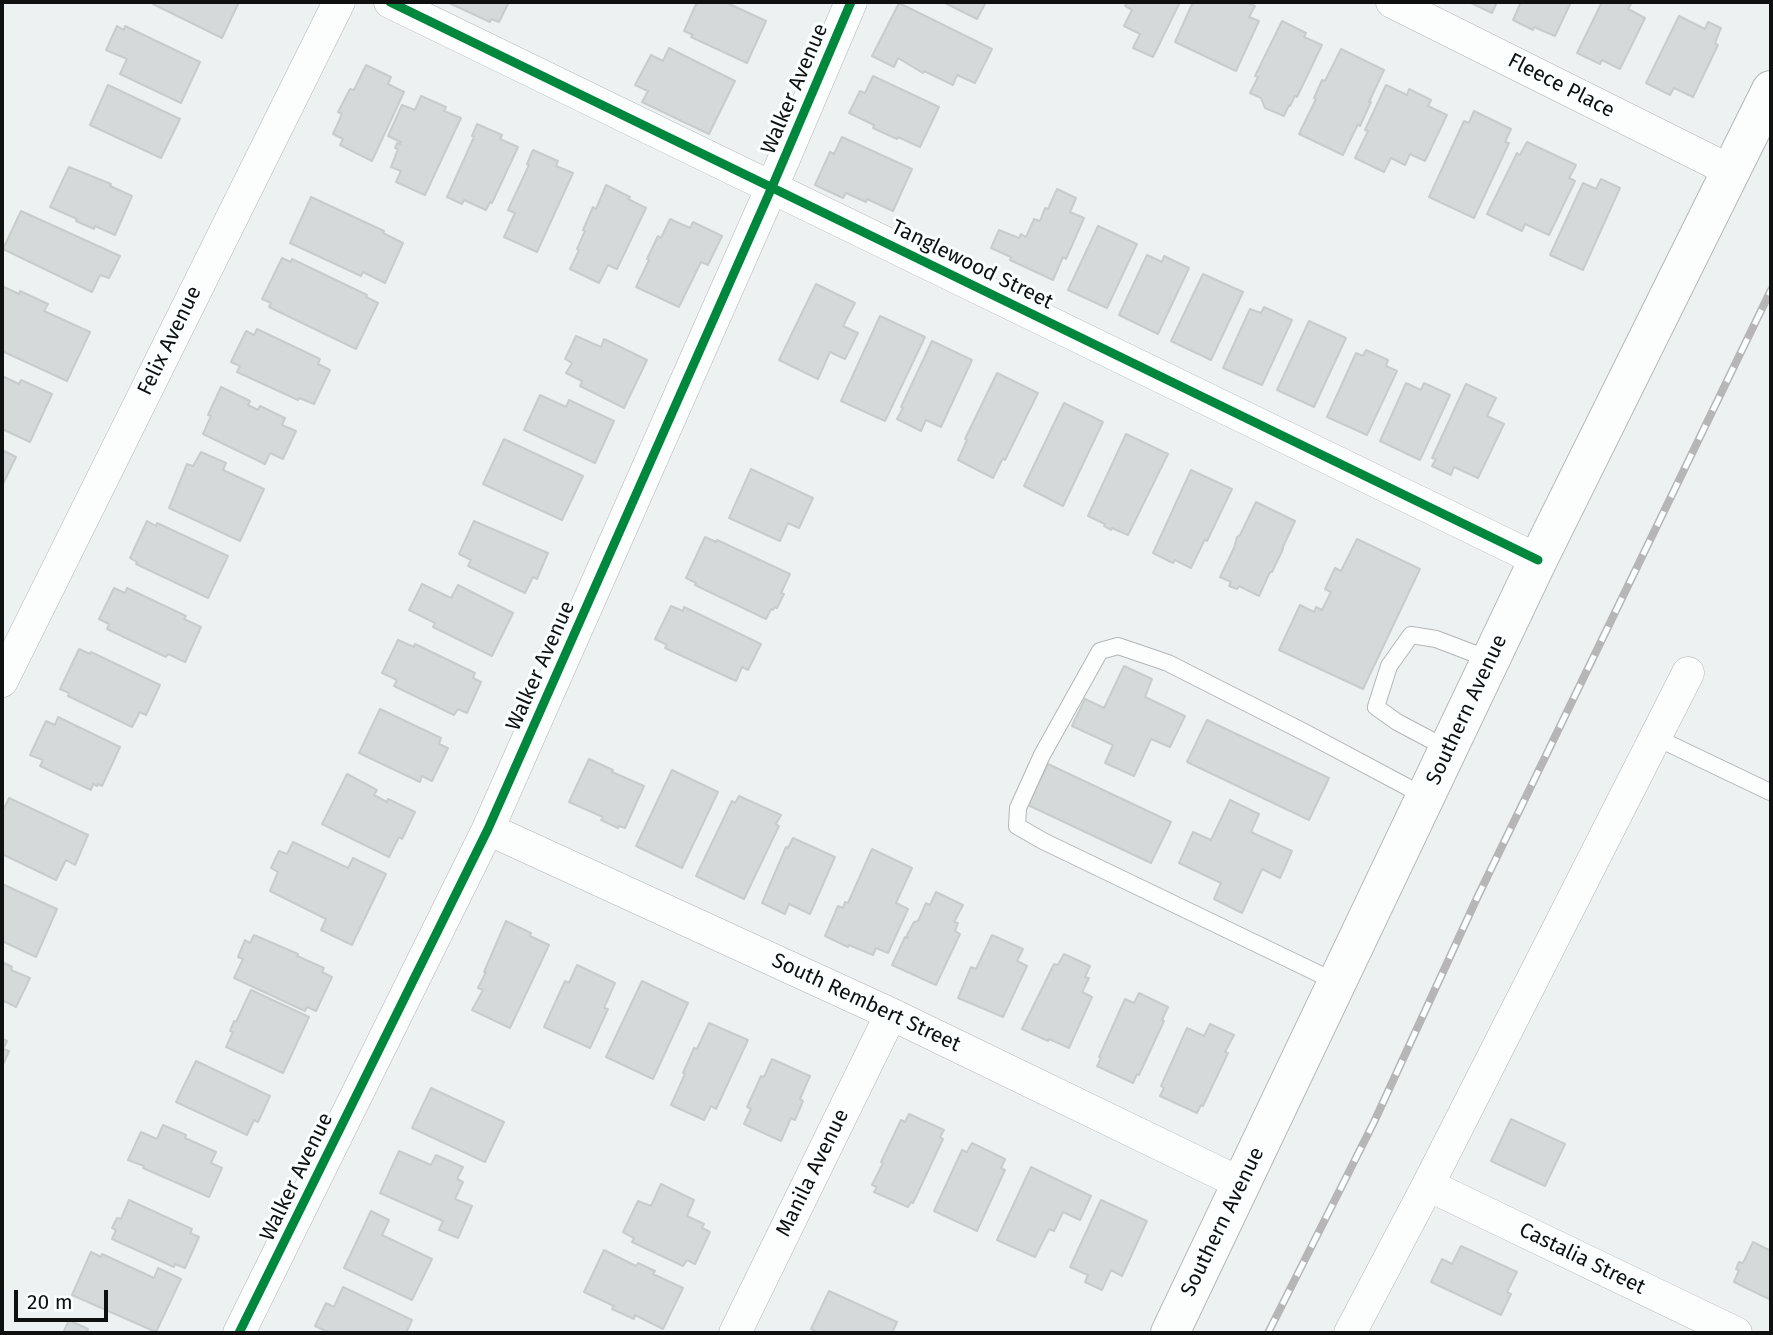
<!DOCTYPE html>
<style>
body{margin:0}
#map{position:relative;width:1773px;height:1335px;overflow:hidden;background:#edf1f1;font-family:"Fira Sans",sans-serif}
canvas{display:block}
.frame{position:absolute;inset:0;border:4px solid #0e1110;pointer-events:none}
.scale{position:absolute;left:14px;top:1290px;width:94px;height:32px;box-sizing:border-box;border:4px solid #0e1110;border-top:0;padding-left:9px;font-size:21px;line-height:24px;white-space:nowrap;color:#0e1110;-webkit-text-stroke:5px #fbffff;paint-order:stroke}
</style>
<div id="map">
<canvas width="1773" height="1335"></canvas>
<div class="frame"></div>
<div class="scale">20 m</div>
</div>
<script>
const ctx = document.querySelector('canvas').getContext('2d');
ctx.lineJoin = 'round';
function fillPath(path, color) {
  ctx.fillStyle = color;
  ctx.fill(path, 'evenodd');
}
function shape(rows) {
  const path = new Path2D();
  for (const r of rows) {
    path.moveTo(r[0], r[1]);
    for (let i = 2; i < r.length; i += 2) path.lineTo(r[i], r[i + 1]);
  }
  return path;
}
function stroke(path, color, width, dash) {
  ctx.strokeStyle = color;
  ctx.lineWidth = width;
  ctx.lineCap = dash ? 'butt' : 'round';
  ctx.setLineDash(dash || []);
  ctx.stroke(path);
}
function write(font, color, halo, rows, align = 'center') {
  ctx.font = font + ' "Fira Sans",sans-serif';
  ctx.lineWidth = 6;
  ctx.setLineDash([]);
  ctx.textBaseline = 'middle';
  ctx.strokeStyle = halo;
  ctx.fillStyle = color;
  for (const [text, x, y, turn = 0] of rows) {
    ctx.save();
    ctx.translate(x, y);
    ctx.rotate((+turn || 0) * Math.PI / 180);
    ctx.textAlign = isNaN(turn) ? turn : align;
    if (halo) ctx.strokeText(text, 0, 0);
    ctx.fillText(text, 0, 0);
    ctx.restore();
  }
}
const building = shape([
 [154,2,239,2,222,38,153,4,154,2],
 [447,2,509,2,499,22,491,19,490,22,447,2],
 [697,2,725,2,766,21,747,63,691,37,693,35,684,31,697,2],
 [943,2,986,2,977,19,943,2],
 [1127,2,1180,2,1153,57,1133,48,1140,34,1124,26,1132,10,1125,6,1127,2],
 [1193,2,1245,2,1255,6,1249,17,1259,21,1236,71,1175,42,1193,2],
 [1469,2,1497,2,1492,13,1469,2],
 [1521,2,1571,2,1555,36,1534,27,1533,30,1513,20,1521,2],
 [1602,2,1632,2,1628,9,1645,18,1620,69,1602,60,1600,64,1577,53,1602,2],
 [899,3,992,49,975,83,957,75,953,85,924,71,923,73,898,58,894,67,872,56,899,3],
 [1679,16,1705,29,1708,22,1721,28,1715,43,1718,45,1693,97,1674,88,1670,95,1646,83,1679,16],
 [1282,21,1306,33,1304,37,1322,45,1297,97,1295,96,1290,106,1289,105,1284,116,1265,108,1261,98,1250,93,1258,77,1255,76,1282,21],
 [117,26,124,30,125,26,200,62,181,103,120,74,127,59,106,50,117,26],
 [669,48,735,81,709,134,642,102,648,91,635,85,651,55,663,61,669,48],
 [1341,49,1384,70,1369,102,1371,102,1360,126,1358,124,1343,155,1299,134,1316,99,1314,98,1322,80,1325,81,1341,49],
 [366,65,391,77,388,84,404,92,372,161,340,145,343,139,333,134,342,114,338,112,350,89,354,90,366,65],
 [873,76,939,107,920,147,898,137,897,139,873,128,874,125,849,113,860,91,865,93,873,76],
 [108,85,180,119,161,158,90,125,108,85],
 [1386,85,1407,95,1409,89,1431,100,1428,106,1447,115,1425,161,1410,154,1405,165,1391,158,1384,172,1355,158,1368,131,1365,130,1386,85],
 [421,96,446,107,444,111,461,118,425,195,396,182,401,171,391,167,398,149,395,148,397,143,400,144,401,142,388,136,402,105,415,110,421,96],
 [1474,111,1511,129,1505,142,1509,143,1474,218,1429,197,1464,121,1469,123,1474,111],
 [477,124,502,135,500,139,518,147,492,203,490,202,486,210,464,200,462,204,447,197,474,137,472,136,477,124],
 [842,137,912,169,893,211,867,199,866,202,846,193,843,198,815,185,830,152,834,154,842,137],
 [1527,142,1576,165,1569,178,1575,181,1549,235,1525,224,1522,231,1487,214,1517,153,1520,155,1527,142],
 [533,150,558,161,556,166,573,173,537,252,504,237,515,213,508,210,529,165,527,164,533,150],
 [69,167,111,184,110,186,132,196,115,235,95,226,94,229,76,221,77,219,50,207,69,167],
 [1601,179,1620,188,1583,270,1550,255,1583,183,1596,189,1601,179],
 [606,185,630,197,628,199,646,208,617,269,608,265,599,283,570,269,579,250,577,249,585,231,583,230,593,207,596,209,606,185],
 [1057,189,1076,198,1070,212,1084,218,1066,259,1063,257,1053,280,1010,260,1011,257,991,248,999,230,1019,238,1021,234,1026,237,1034,219,1040,221,1045,208,1048,209,1057,189],
 [311,197,384,231,383,233,403,243,385,283,363,272,361,276,290,243,311,197],
 [21,211,120,256,109,278,100,275,92,292,3,249,21,211],
 [670,219,690,228,693,222,722,236,708,265,701,262,679,307,636,287,649,260,647,259,658,236,661,238,670,219],
 [1098,226,1137,244,1107,308,1068,290,1098,226],
 [1147,255,1162,262,1164,256,1189,268,1158,334,1119,315,1147,255],
 [282,258,291,262,292,259,367,295,366,297,378,303,356,349,269,307,271,303,262,299,282,258],
 [1203,274,1243,292,1211,360,1171,341,1203,274],
 [816,284,855,303,843,326,858,333,845,359,830,352,818,379,779,360,816,284],
 [4,287,19,294,20,291,48,304,44,311,90,332,67,381,2,351,2,292,4,287],
 [1264,307,1292,320,1262,385,1223,368,1250,309,1261,313,1264,307],
 [880,316,925,337,885,421,841,401,880,316],
 [1309,321,1346,338,1314,407,1277,390,1309,321],
 [257,329,320,359,318,364,330,370,314,404,299,398,298,400,237,372,240,366,231,362,246,331,254,335,257,329],
 [576,336,601,347,604,339,647,360,624,408,580,386,582,381,566,373,572,363,565,359,576,336],
 [932,341,972,360,941,427,926,420,921,431,897,419,903,408,901,407,932,341],
 [1366,350,1388,360,1386,366,1397,371,1367,435,1327,417,1356,353,1363,356,1366,350],
 [997,373,1038,393,1005,460,1003,458,993,478,958,460,967,440,965,439,997,373],
 [2,376,19,384,21,380,52,394,30,442,2,429,2,376],
 [1406,383,1421,390,1424,383,1450,395,1420,460,1380,441,1406,383],
 [1466,384,1496,398,1487,416,1504,424,1478,478,1454,467,1451,475,1432,466,1436,459,1432,458,1466,384],
 [221,387,250,401,248,405,258,410,260,406,285,418,282,425,296,431,283,459,270,453,265,464,203,434,211,416,208,415,221,387],
 [540,395,566,407,569,400,614,421,595,463,524,430,540,395],
 [1064,403,1103,422,1063,506,1024,486,1064,403],
 [1126,434,1168,454,1128,535,1112,528,1111,530,1104,526,1105,524,1088,516,1126,434],
 [504,439,583,476,562,520,483,484,504,439],
 [2,450,16,457,2,486,2,450],
 [201,452,226,463,223,470,264,489,240,541,169,508,187,464,193,466,201,452],
 [751,469,813,498,799,528,788,523,780,541,729,518,751,469],
 [1191,470,1232,489,1207,541,1205,539,1191,568,1175,560,1173,563,1153,553,1191,470],
 [1256,502,1295,521,1282,549,1283,549,1272,572,1270,572,1259,596,1239,586,1237,589,1229,586,1231,582,1220,577,1234,548,1237,537,1240,535,1256,502],
 [147,521,156,526,157,523,228,556,208,598,136,564,137,562,130,558,147,521],
 [474,521,548,553,537,579,533,577,525,593,468,566,471,560,459,554,474,521],
 [705,537,716,542,717,540,790,574,781,593,784,594,777,608,775,607,773,610,771,609,766,619,695,585,696,583,686,578,705,537],
 [1357,539,1420,569,1363,689,1279,650,1300,605,1314,612,1316,607,1322,610,1331,592,1325,589,1335,568,1341,571,1357,539],
 [422,584,451,598,458,585,513,613,492,656,433,627,435,623,409,610,422,584],
 [114,588,125,593,127,588,186,616,184,619,201,627,185,662,168,654,166,657,107,629,109,624,99,619,114,588],
 [671,606,683,611,684,607,761,644,748,670,742,667,736,681,665,648,667,645,655,639,671,606],
 [398,640,414,647,415,644,475,673,473,678,481,682,467,713,458,709,454,715,394,686,397,680,382,673,398,640],
 [79,649,90,654,91,652,160,685,146,715,140,712,132,727,68,696,69,693,60,689,79,649],
 [1124,666,1152,679,1145,697,1185,716,1170,747,1151,739,1134,776,1105,763,1113,745,1072,726,1085,699,1104,708,1124,666],
 [380,709,441,738,439,744,448,748,432,781,422,776,420,782,359,753,380,709],
 [58,717,120,747,102,786,98,784,97,786,93,784,91,790,40,766,43,760,30,755,46,721,55,725,58,717],
 [1207,720,1329,778,1309,820,1187,762,1207,720],
 [589,759,613,770,612,772,644,786,625,828,619,826,618,828,601,820,603,817,569,802,589,759],
 [1048,764,1171,822,1151,863,1028,805,1048,764],
 [672,770,718,792,682,868,636,846,672,770],
 [347,774,377,790,374,795,387,802,388,799,415,812,402,839,399,837,389,857,322,824,347,774],
 [739,796,781,815,776,824,779,826,744,899,696,876,732,801,735,803,739,796],
 [9,798,88,835,75,865,66,860,56,880,2,854,2,813,9,798],
 [1230,800,1259,814,1251,832,1292,851,1280,878,1262,869,1242,913,1214,899,1221,883,1179,863,1193,832,1211,840,1230,800],
 [793,838,835,857,810,914,789,904,785,914,762,903,786,847,788,848,793,838],
 [293,842,348,868,353,858,386,874,352,945,321,930,326,919,270,891,278,872,271,868,279,851,287,854,293,842],
 [872,849,912,868,896,903,908,909,888,953,876,948,873,955,849,945,848,947,825,936,838,906,843,908,845,902,848,903,872,849],
 [2,884,57,909,36,957,2,941,2,884],
 [936,892,963,905,954,922,958,923,955,931,960,934,936,985,892,965,905,937,908,938,907,935,914,922,918,921,926,903,930,905,936,892],
 [506,921,531,933,530,936,549,945,510,1028,472,1010,483,990,478,988,486,972,484,972,506,921],
 [254,935,298,954,297,956,324,968,322,972,332,977,316,1011,307,1007,305,1011,234,978,243,959,238,957,245,940,250,943,254,935],
 [992,935,1023,949,1017,961,1027,966,1003,1017,958,998,971,967,976,969,992,935],
 [1064,954,1090,966,1085,977,1089,978,1082,992,1092,997,1069,1048,1049,1039,1048,1041,1022,1029,1054,964,1058,965,1064,954],
 [2,962,12,967,11,970,30,978,16,1007,4,1001,2,1006,2,962],
 [577,965,615,983,604,1008,608,1009,590,1048,544,1027,565,981,569,983,577,965],
 [642,981,688,1003,653,1079,606,1057,642,981],
 [251,990,309,1017,283,1073,226,1047,233,1032,230,1031,234,1021,236,1022,251,990],
 [1139,993,1168,1007,1162,1020,1164,1021,1139,1075,1137,1074,1133,1083,1097,1066,1101,1058,1099,1057,1125,999,1134,1003,1139,993],
 [709,1023,748,1040,716,1109,711,1106,704,1120,671,1105,685,1074,683,1073,694,1048,697,1049,709,1023],
 [1210,1024,1234,1035,1225,1052,1228,1053,1203,1106,1201,1105,1197,1113,1160,1096,1164,1088,1161,1086,1187,1028,1204,1036,1210,1024],
 [2,1038,7,1041,3,1049,9,1051,2,1067,2,1038],
 [772,1059,810,1076,800,1099,803,1101,795,1120,791,1118,781,1141,744,1124,751,1109,747,1107,761,1076,764,1077,772,1059],
 [196,1061,270,1096,258,1122,254,1120,247,1135,176,1102,196,1061],
 [431,1088,504,1122,485,1162,412,1128,431,1088],
 [909,1114,944,1130,940,1137,943,1139,913,1203,911,1202,908,1207,874,1192,877,1187,872,1185,883,1163,881,1162,901,1120,905,1122,909,1114],
 [1511,1119,1565,1144,1545,1186,1491,1161,1511,1119],
 [163,1125,186,1135,185,1138,216,1152,211,1163,222,1168,209,1197,143,1168,144,1166,128,1160,141,1132,157,1139,163,1125],
 [972,1143,1005,1159,1001,1168,1005,1170,977,1231,934,1211,962,1150,967,1152,972,1143],
 [399,1151,431,1165,436,1155,463,1167,457,1179,463,1182,455,1199,472,1206,458,1238,439,1230,443,1221,380,1193,399,1151],
 [1031,1167,1091,1196,1080,1220,1063,1212,1054,1231,1049,1229,1035,1257,997,1240,1031,1167],
 [661,1184,694,1200,687,1216,704,1224,702,1228,710,1232,695,1264,687,1260,683,1266,632,1242,634,1238,623,1232,638,1201,651,1206,661,1184],
 [129,1200,192,1229,190,1233,199,1237,185,1268,175,1264,174,1267,112,1239,116,1230,112,1228,117,1218,121,1219,129,1200],
 [1101,1200,1147,1221,1122,1276,1111,1270,1102,1290,1085,1282,1088,1275,1070,1267,1101,1200],
 [371,1211,389,1220,382,1235,432,1259,412,1300,344,1268,371,1211],
 [1753,1242,1771,1251,1771,1300,1734,1282,1739,1270,1736,1269,1739,1262,1743,1263,1753,1242],
 [1461,1246,1517,1272,1507,1292,1511,1294,1501,1315,1431,1282,1442,1259,1452,1264,1461,1246],
 [604,1250,636,1266,638,1263,655,1271,653,1274,683,1288,663,1329,635,1315,634,1319,612,1309,614,1306,584,1292,604,1250],
 [91,1252,101,1257,102,1254,154,1278,158,1268,181,1279,156,1332,72,1295,91,1252],
 [343,1287,412,1320,406,1333,330,1333,315,1326,326,1303,334,1307,343,1287],
 [829,1291,897,1322,892,1333,820,1333,811,1329,829,1291],
 [69,1320,88,1329,87,1332,90,1333,63,1333,69,1320]
]);
fillPath(building, '#d6d9d9');
stroke(building, '#c9cccc', 2);
const service = shape([
 [1655,737,1770,792],
 [1448,749,1397,722,1376,707,1389,666,1411,635,1436,639,1491,660],
 [1338,983,1043,841,1017,826,1018,808,1042,755,1100,651,1118,646,1168,663,1304,732,1426,797]
]);
const minor = shape([
 [390,2,1538,560],
 [1392,2,1731,171],
 [2,681,339,2],
 [488,829,891,1014,1242,1184],
 [1428,1185,1736,1333],
 [239,1333,488,829,772,187,851,2],
 [735,1333,891,1014],
 [1350,1333,1428,1185,1688,673]
]);
const secondary = shape([
 [1170,1333,1538,560,1771,90]
]);
stroke(service, '#b3b6b6', 18);
stroke(minor, '#b3b6b6', 33);
stroke(secondary, '#b3b6b6', 40);
stroke(service, '#fcfdfd', 16);
stroke(minor, '#fcfdfd', 32);
stroke(secondary, '#fcfdfd', 38);
const rail = shape([
 [1268,1333,1374,1122,1477,898,1771,290]
]);
stroke(rail, '#b6b6b6', 8);
stroke(rail, '#fbffff', 5, [16]);
stroke(shape([
 [390,2,1538,560],
 [239,1333,488,829,772,187,851,2]
]), '#00873e', 9);
write('21px', '#0e1110', '#fbffff', [
 ["Fleece Place",1561,86,27],
 ["Walker Avenue",795,89,-67],
 ["Tanglewood Street",972,265,26],
 ["Felix Avenue",170,341,-64],
 ["Walker Avenue",541,666,-66],
 ["Southern Avenue",1467,710,-65],
 ["South Rembert Street",866,1003,25],
 ["Manila Avenue",813,1173,-64],
 ["Walker Avenue",297,1177,-64],
 ["Southern Avenue",1223,1222,-64],
 ["Castalia Street",1582,1259,26]
]);
</script>
